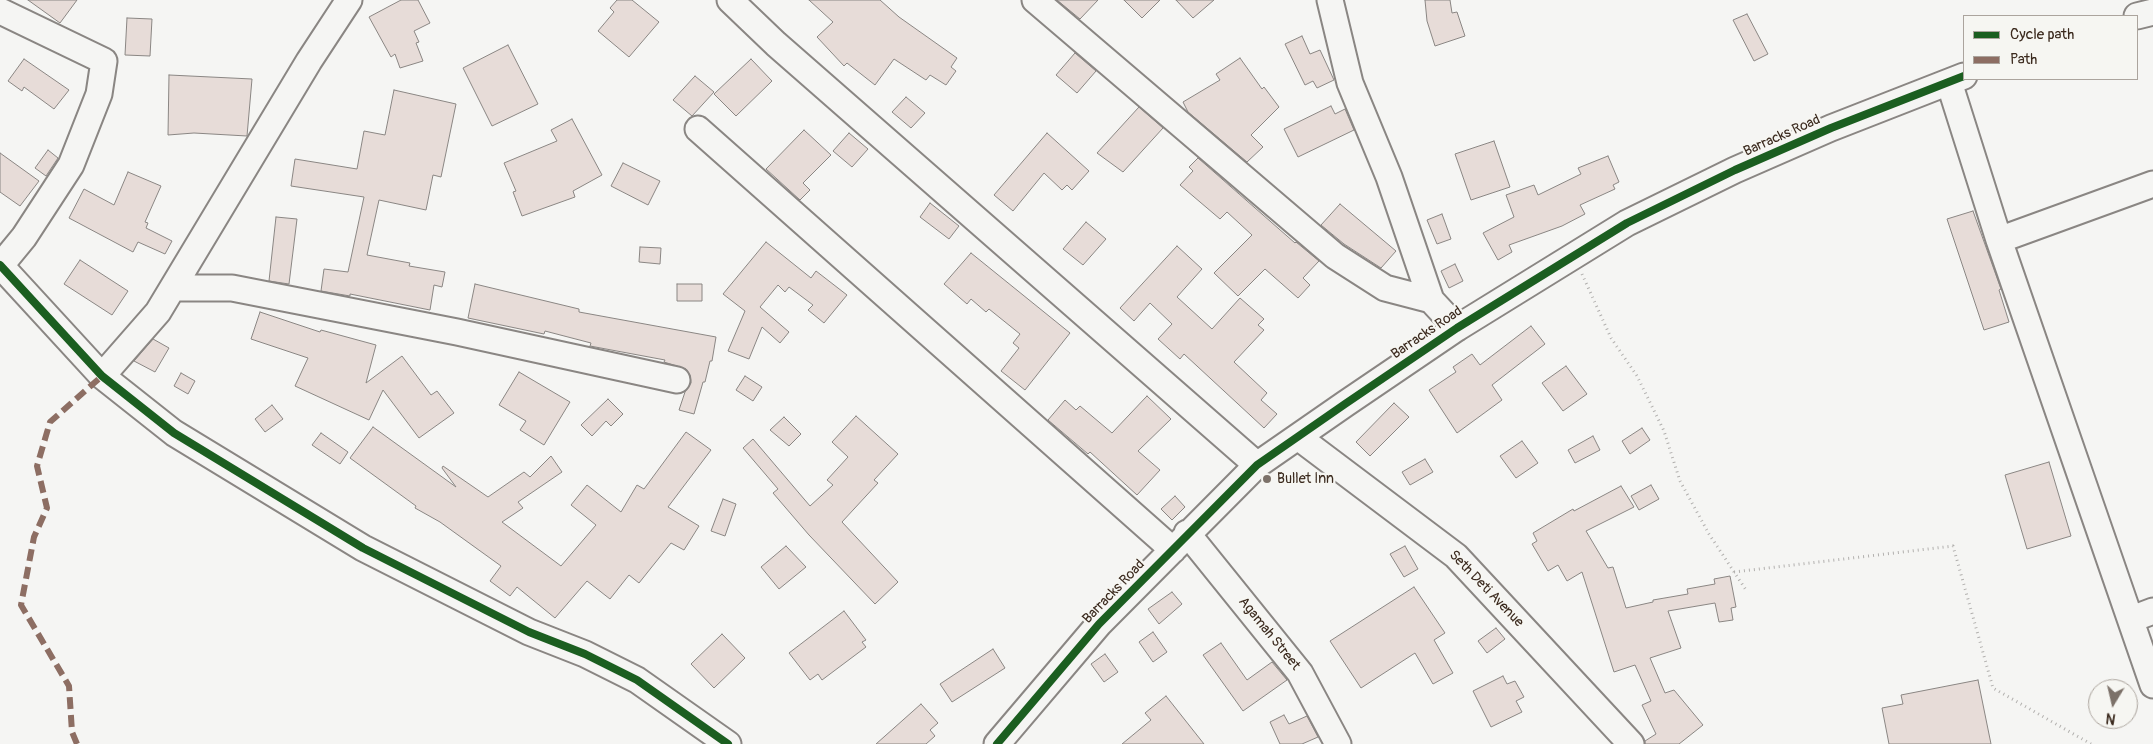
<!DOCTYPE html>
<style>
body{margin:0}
#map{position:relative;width:2153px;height:744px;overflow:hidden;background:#f5f5f3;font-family:Pangolin,sans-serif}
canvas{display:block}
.legend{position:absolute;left:1963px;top:15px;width:175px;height:65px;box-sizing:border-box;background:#f6f6f2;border:1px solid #aba49d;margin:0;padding:6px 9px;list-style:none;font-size:15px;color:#3b2a1e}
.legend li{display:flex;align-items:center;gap:10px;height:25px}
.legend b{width:25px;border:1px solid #aba49d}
.north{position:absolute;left:2088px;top:679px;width:50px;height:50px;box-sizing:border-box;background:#f6f6f2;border:1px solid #aba49d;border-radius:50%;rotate:189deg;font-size:14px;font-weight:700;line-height:20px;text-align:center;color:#3b2a1e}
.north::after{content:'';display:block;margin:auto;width:18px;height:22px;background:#7c7169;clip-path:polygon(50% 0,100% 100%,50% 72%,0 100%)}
</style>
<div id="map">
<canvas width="2153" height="744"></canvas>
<ul class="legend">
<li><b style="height:6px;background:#1b5e20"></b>Cycle path</li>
<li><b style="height:6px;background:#8d6e63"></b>Path</li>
</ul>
<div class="north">N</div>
</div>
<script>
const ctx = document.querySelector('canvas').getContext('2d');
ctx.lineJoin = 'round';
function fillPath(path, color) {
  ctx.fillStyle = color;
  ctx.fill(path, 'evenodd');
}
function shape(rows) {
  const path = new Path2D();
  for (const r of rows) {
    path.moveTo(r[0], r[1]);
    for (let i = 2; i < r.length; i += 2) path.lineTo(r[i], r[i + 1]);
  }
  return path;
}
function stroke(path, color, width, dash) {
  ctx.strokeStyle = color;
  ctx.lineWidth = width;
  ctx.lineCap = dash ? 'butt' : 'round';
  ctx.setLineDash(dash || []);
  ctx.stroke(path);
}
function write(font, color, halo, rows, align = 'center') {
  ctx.font = font + ' Pangolin,sans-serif';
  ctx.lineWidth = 4.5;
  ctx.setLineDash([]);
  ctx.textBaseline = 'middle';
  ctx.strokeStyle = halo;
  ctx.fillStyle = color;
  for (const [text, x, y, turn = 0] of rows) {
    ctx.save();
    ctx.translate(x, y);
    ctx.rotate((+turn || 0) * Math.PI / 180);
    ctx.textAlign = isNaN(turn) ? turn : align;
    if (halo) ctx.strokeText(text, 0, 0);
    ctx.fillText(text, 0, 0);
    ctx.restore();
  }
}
const building = shape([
 [28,0,77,0,60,23,28,0],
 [401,0,418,0,430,23,414,31,419,42,416,43,423,61,400,68,395,54,391,57,369,17,401,0],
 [617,0,632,0,659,22,629,57,598,31,614,12,610,8,617,0],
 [809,0,880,0,899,17,957,58,951,67,956,71,946,85,930,75,926,80,894,59,875,85,847,63,844,66,817,37,833,22,809,0],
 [1057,0,1098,0,1080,19,1057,0],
 [1124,0,1160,0,1142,18,1124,0],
 [1176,0,1214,0,1193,18,1176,0],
 [1425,0,1450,0,1452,13,1457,12,1465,36,1435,46,1427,21,1425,0],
 [1747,14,1768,54,1754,61,1733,20,1747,14],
 [127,18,152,19,150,56,125,55,127,18],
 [1302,36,1310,54,1320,50,1334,80,1317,88,1313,81,1305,85,1285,44,1302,36],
 [508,45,538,104,492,126,463,68,508,45],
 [1075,53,1096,71,1077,93,1056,75,1075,53],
 [1240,58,1262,89,1264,87,1279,107,1251,135,1263,147,1247,162,1188,112,1183,102,1220,80,1216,74,1240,58],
 [24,59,69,90,54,109,24,87,22,91,8,81,24,59],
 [751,59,772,81,736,116,714,94,751,59],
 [169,75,252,79,247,136,194,133,168,135,169,75],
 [695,76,714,92,692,116,673,100,695,76],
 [394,90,456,104,441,177,433,175,426,210,379,200,367,255,410,263,409,266,445,272,442,287,434,285,430,310,350,294,350,296,321,291,324,269,348,272,364,197,291,186,295,159,357,169,364,131,385,135,394,90],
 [906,97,925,113,911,128,892,112,906,97],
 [1331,106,1335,114,1345,109,1354,130,1298,157,1284,129,1331,106],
 [1139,107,1163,128,1123,172,1097,153,1139,107],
 [572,119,602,175,573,191,575,197,522,216,513,192,516,191,504,163,557,141,551,130,572,119],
 [804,130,831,155,803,183,810,190,800,200,766,169,804,130],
 [849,133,868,149,852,167,833,151,849,133],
 [1047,133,1089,171,1072,190,1067,185,1062,190,1044,173,1013,211,994,195,1047,133],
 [1494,141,1510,187,1471,200,1455,154,1494,141],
 [48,150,58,158,46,176,35,168,48,150],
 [0,153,39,181,20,206,0,192,0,153],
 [1608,156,1619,182,1613,185,1615,189,1580,205,1585,214,1562,226,1509,245,1512,252,1498,260,1483,233,1514,217,1506,195,1534,185,1538,195,1581,174,1578,168,1608,156],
 [1198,158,1295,243,1296,242,1319,261,1303,278,1310,285,1298,298,1265,269,1238,296,1214,273,1252,235,1227,212,1220,219,1180,185,1193,171,1189,167,1198,158],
 [623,163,660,181,648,205,611,186,623,163],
 [128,172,161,186,145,222,148,223,146,228,172,241,165,254,138,242,133,252,69,218,84,189,114,205,128,172],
 [930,203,959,226,949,239,920,217,930,203],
 [1340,204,1396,251,1381,268,1344,244,1321,225,1340,204],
 [1973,211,2001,289,1999,290,2009,322,1984,330,1947,219,1973,211],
 [1442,214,1451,239,1437,244,1427,220,1442,214],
 [276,217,297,219,289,284,269,281,276,217],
 [1086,222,1106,239,1083,265,1063,249,1086,222],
 [766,242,811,278,816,271,847,295,824,323,808,310,813,305,789,287,785,292,778,285,760,307,789,332,780,343,762,327,749,359,728,351,745,311,723,294,766,242],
 [1177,246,1202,269,1177,297,1212,329,1240,298,1264,319,1258,325,1264,330,1234,362,1267,393,1261,400,1277,414,1264,428,1184,354,1180,359,1158,339,1172,324,1150,303,1134,321,1120,308,1177,246],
 [640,247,661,248,660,264,639,262,640,247],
 [971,253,1070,333,1025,390,1001,371,1019,348,1013,343,1020,334,989,309,986,312,971,299,967,304,944,284,971,253],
 [80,260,128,291,112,315,64,284,80,260],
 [1455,264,1463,281,1449,288,1441,271,1455,264],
 [475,284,579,309,579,312,716,337,712,361,710,361,705,382,703,382,694,414,679,410,685,392,691,383,690,375,686,369,664,362,665,360,590,346,591,343,545,331,544,334,468,318,475,284],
 [677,284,702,284,702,301,677,301,677,284],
 [260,312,320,332,321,330,376,345,366,383,402,356,431,395,437,391,454,413,419,438,383,390,369,420,295,386,308,358,251,339,260,312],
 [1531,326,1545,344,1492,385,1502,400,1457,433,1429,390,1456,372,1453,367,1472,354,1480,365,1531,326],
 [153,339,169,348,155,372,134,361,153,339],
 [1566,366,1587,394,1563,411,1542,383,1566,366],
 [519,372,570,402,544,445,520,430,526,421,499,405,519,372],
 [181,373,195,381,188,394,174,386,181,373],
 [745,376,762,387,753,401,736,390,745,376],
 [1147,396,1171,419,1138,451,1160,470,1137,495,1090,452,1088,454,1048,420,1065,400,1076,410,1080,406,1112,433,1147,396],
 [608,399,623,414,611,426,606,421,592,436,581,425,608,399],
 [1394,403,1409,417,1370,456,1356,442,1394,403],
 [272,405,283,419,265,432,255,419,272,405],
 [856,416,898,454,874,480,878,483,842,522,898,582,875,604,809,535,773,493,778,489,743,448,753,439,810,506,833,485,827,480,848,457,832,442,856,416],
 [784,417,801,434,789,446,770,430,784,417],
 [373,427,456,487,442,468,443,466,488,497,524,472,530,477,551,456,562,472,518,502,523,508,502,522,561,566,596,525,571,505,587,485,621,512,637,485,644,489,686,432,711,450,668,507,699,526,684,550,671,543,639,583,629,575,610,599,587,581,555,618,517,587,510,596,490,581,501,566,440,522,415,508,416,506,350,458,373,427],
 [1642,428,1650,440,1630,454,1622,441,1642,428],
 [321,433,348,452,340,464,312,445,321,433],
 [1593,436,1600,450,1575,463,1568,450,1593,436],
 [1522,441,1538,463,1516,478,1500,456,1522,441],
 [1425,459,1433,472,1410,485,1402,472,1425,459],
 [2049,462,2071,536,2027,549,2005,475,2049,462],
 [1651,485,1659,499,1639,510,1631,496,1651,485],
 [1621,486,1634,507,1586,531,1608,568,1613,567,1626,608,1653,602,1653,600,1688,594,1687,589,1715,584,1714,579,1730,576,1736,607,1731,608,1733,620,1719,622,1715,603,1668,611,1681,648,1650,658,1665,693,1674,690,1703,725,1679,744,1645,744,1645,741,1656,734,1642,705,1651,701,1635,665,1614,672,1582,572,1567,581,1558,565,1548,571,1532,544,1537,541,1533,533,1573,509,1574,511,1621,486],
 [1175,496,1185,507,1172,520,1161,509,1175,496],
 [723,499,736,504,725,536,711,531,723,499],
 [786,546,806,567,779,589,761,567,786,546],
 [1405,546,1418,569,1404,577,1390,554,1405,546],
 [1414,587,1445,633,1434,640,1453,673,1433,684,1415,653,1361,688,1330,641,1414,587],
 [1172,592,1182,604,1159,624,1148,609,1172,592],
 [844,611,866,640,862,642,866,647,822,680,818,674,810,680,789,653,844,611],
 [1496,628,1505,639,1487,653,1478,641,1496,628],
 [1153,632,1167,652,1153,662,1139,642,1153,632],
 [722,634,745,658,714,688,691,664,722,634],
 [1221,643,1247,680,1272,662,1287,680,1243,711,1203,655,1221,643],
 [993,649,1005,668,952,702,940,684,993,649],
 [1105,654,1118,672,1104,682,1091,664,1105,654],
 [1503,676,1507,684,1515,681,1524,697,1516,701,1522,712,1491,727,1473,691,1503,676],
 [1978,680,1991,744,1889,744,1882,708,1903,704,1901,695,1978,680],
 [1166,696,1204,744,1122,744,1151,720,1145,713,1166,696],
 [921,704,938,723,930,730,935,736,926,744,876,744,921,704],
 [1284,715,1289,724,1307,716,1318,737,1302,744,1280,744,1270,722,1284,715]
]);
fillPath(building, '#e7dcd8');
stroke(building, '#8a8683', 1);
const minor = shape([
 [730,0,776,44,1257,465],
 [1035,0,1335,256,1385,288,1431,300],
 [1330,0,1350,83,1389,177,1431,300,1457,328],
 [0,11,104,61,99,94,71,165,24,237,1,265],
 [2137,16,2153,12],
 [1949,82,1999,240,2153,685],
 [698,129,1173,550],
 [1999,240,2153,184],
 [0,265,102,376,174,433,363,548,529,632,585,654,637,680,728,744],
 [173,288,232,288,457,332,677,380],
 [102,376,158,312,309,61,349,0],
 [1298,437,1456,556,1631,744],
 [1187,533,1300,673,1338,744],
 [2132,619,2153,611],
 [997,744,1099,624,1257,465,1345,404,1457,328,1627,223,1735,170,1831,128,1964,76]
]);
stroke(minor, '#8a8683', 29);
stroke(shape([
 [1582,274,1611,338,1637,376,1664,431,1680,481,1709,534,1746,590],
 [1734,572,1953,546,1993,688,2091,744]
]), '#b2b0ae', 3, [1, 4]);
stroke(minor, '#f5f5f3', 25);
stroke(shape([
 [77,744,72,732,69,686,21,605,34,537,47,508,37,466,50,422,102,376]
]), '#8d6e63', 6, [12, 6]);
stroke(shape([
 [0,265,102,376,174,433,363,548,529,632,585,654,637,680,728,744],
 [997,744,1099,624,1257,465,1345,404,1457,328,1627,223,1735,170,1831,128,1964,76]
]), '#1b5e20', 8);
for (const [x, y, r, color] of [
 [1267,479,5,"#7c7169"]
]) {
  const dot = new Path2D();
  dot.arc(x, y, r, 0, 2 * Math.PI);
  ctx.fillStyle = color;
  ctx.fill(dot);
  stroke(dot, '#f6f6f2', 2);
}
write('14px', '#3b2a1e', '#f6f6f2', [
 ["Barracks Road",1782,136,-24],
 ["Barracks Road",1427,333,-34],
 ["Seth Deti Avenue",1486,589,46],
 ["Barracks Road",1114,592,-46],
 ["Agamah Street",1269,634,51]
]);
write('14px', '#3b2a1e', '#f6f6f2', [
 ["Bullet Inn",1277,479]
], 'left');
</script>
